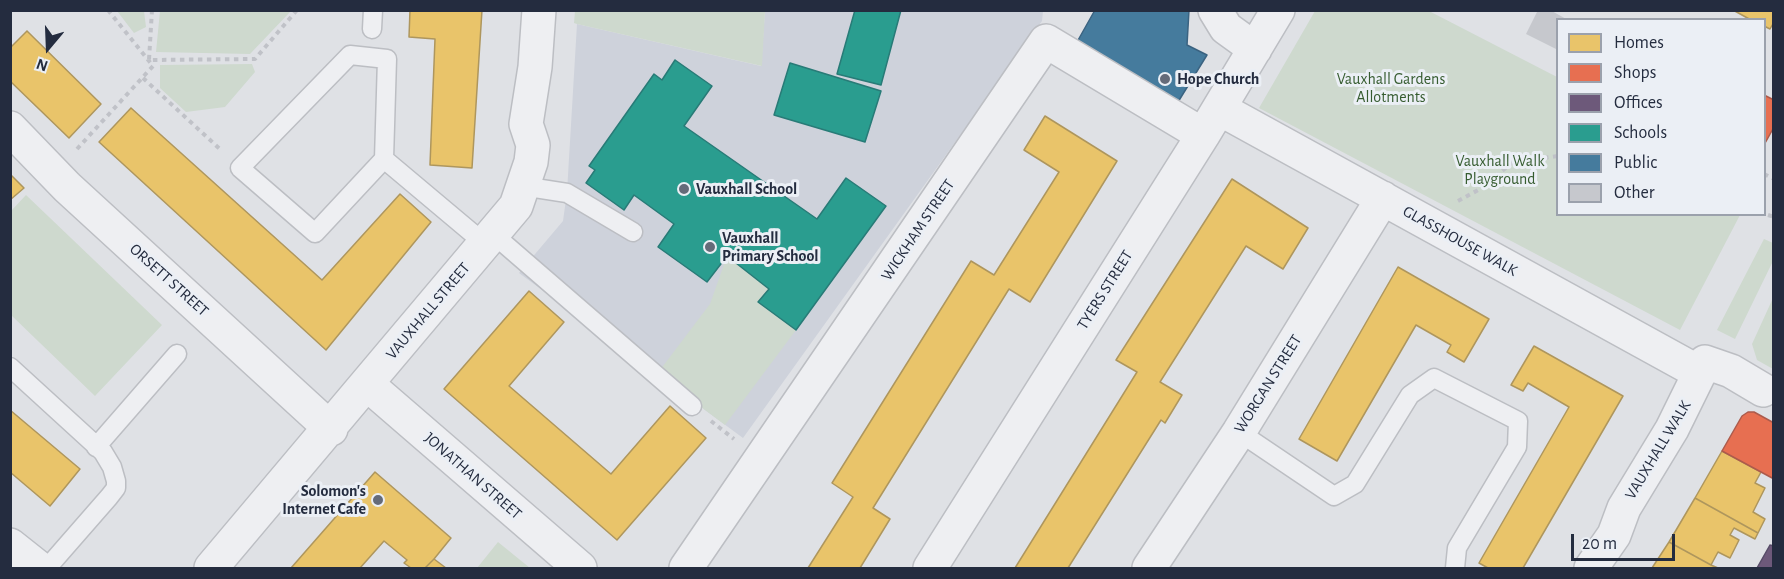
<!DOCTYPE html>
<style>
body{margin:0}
#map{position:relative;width:1784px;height:579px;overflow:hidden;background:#dfe1e5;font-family:"Alegreya Sans",sans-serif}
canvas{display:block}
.frame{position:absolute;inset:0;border:12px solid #242c3f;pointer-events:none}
.legend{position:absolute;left:1556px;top:18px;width:210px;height:198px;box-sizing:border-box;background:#ebeff5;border:2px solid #9ba1ac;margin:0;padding:8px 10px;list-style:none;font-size:18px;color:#242c3f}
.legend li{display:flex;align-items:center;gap:12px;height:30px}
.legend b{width:30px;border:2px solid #9ba1ac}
.north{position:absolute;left:18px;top:18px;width:60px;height:60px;-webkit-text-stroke:4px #ebeff5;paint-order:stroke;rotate:199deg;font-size:16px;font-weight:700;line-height:24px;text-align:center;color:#242c3f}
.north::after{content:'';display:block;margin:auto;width:21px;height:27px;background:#242c3f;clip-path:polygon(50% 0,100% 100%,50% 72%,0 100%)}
.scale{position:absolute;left:1571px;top:534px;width:104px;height:27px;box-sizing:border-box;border:3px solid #242c3f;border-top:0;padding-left:8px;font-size:18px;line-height:21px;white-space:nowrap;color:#242c3f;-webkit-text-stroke:4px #ebeff5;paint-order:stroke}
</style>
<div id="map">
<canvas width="1784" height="579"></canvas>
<div class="frame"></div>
<ul class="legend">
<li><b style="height:16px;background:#e9c46a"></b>Homes</li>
<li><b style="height:16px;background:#e76f51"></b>Shops</li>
<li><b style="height:16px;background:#6d597a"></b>Offices</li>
<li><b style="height:16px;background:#2a9d8f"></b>Schools</li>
<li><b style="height:16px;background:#457b9d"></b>Public</li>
<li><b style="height:16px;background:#c6c8cd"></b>Other</li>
</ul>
<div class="north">N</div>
<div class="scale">20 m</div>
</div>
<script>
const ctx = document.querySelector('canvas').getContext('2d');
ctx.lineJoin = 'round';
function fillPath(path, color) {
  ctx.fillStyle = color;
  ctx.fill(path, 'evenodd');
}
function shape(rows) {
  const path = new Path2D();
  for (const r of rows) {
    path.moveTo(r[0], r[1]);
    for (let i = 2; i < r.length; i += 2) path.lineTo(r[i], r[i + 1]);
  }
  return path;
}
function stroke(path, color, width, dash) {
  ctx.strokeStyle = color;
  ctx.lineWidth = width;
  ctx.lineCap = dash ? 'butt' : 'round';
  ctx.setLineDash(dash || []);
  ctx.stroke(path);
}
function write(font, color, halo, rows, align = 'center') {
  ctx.font = font + ' "Alegreya Sans",sans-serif';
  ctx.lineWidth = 6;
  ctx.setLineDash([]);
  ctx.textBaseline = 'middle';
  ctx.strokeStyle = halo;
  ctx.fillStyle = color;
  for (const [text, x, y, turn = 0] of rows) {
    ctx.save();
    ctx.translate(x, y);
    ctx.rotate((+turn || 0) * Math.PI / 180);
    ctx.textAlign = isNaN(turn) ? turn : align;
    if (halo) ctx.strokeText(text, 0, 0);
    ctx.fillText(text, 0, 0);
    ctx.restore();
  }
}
fillPath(shape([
 [765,11,1043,11,1042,21,743,438,519,273,563,221,567,192,577,24,761,66]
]), '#ced2db');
fillPath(shape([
 [117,11,144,11,146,27,134,33],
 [160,11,160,10,291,11,250,54,156,52],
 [575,11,765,11,762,66,577,24,574,23],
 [1315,11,1429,11,1557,77,1558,214,1740,215,1680,330,1259,108],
 [252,64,255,72,225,107,186,112,160,88,160,65],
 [26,195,162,325,95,396,11,315,11,211],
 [1764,239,1773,243,1773,261,1735,339,1717,330],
 [727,256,769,289,758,302,796,330,725,425,657,374,710,304],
 [1773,298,1773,369,1757,360,1752,344],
 [498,542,530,568,477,568]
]), '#ced9ce');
const homes = shape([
 [410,10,482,10,472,168,430,165,435,39,409,37,410,10],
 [1733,10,1774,10,1774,22,1770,29,1764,26,1764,20,1751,20,1733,10],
 [27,31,101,104,69,138,10,81,10,48,27,31],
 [131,108,322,280,400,194,431,222,326,350,99,142,131,108],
 [1045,116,1117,161,1030,302,1009,289,873,508,890,519,860,568,808,568,853,497,832,483,971,261,994,275,1059,172,1024,150,1045,116],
 [10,174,24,188,10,200,10,174],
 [1232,179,1308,228,1283,269,1246,246,1160,382,1182,395,1165,423,1161,420,1068,568,1015,568,1137,372,1116,360,1232,179],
 [1398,267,1489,319,1464,362,1447,352,1451,345,1416,325,1337,461,1299,439,1398,267],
 [529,291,564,322,509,386,611,474,670,406,706,438,617,540,444,389,529,291],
 [1534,346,1623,396,1523,568,1488,568,1479,563,1569,407,1528,383,1523,391,1511,385,1534,346],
 [10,410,80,469,50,506,10,472,10,410],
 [1722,451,1761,472,1755,483,1765,488,1753,512,1765,519,1758,533,1695,498,1722,451],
 [375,472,451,538,434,559,425,568,411,568,404,563,407,560,384,541,360,568,291,568,375,472],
 [1695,498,1758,533,1755,539,1734,528,1730,535,1739,540,1730,558,1718,552,1711,565,1669,542,1695,498],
 [1669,542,1711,565,1718,568,1652,568,1669,542],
 [434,559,446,568,425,568,434,559]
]);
fillPath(homes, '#e9c46a');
stroke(homes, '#ae965d', 1.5);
const shops = shape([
 [1764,95,1774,100,1774,127,1764,145,1764,95],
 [1748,412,1754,412,1774,423,1774,479,1722,451,1742,416,1748,412]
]);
fillPath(shops, '#e76f51');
stroke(shops, '#ac5b4c', 1.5);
const offices = shape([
 [1770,545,1774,546,1774,568,1757,568,1770,545]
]);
fillPath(offices, '#6d597a');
stroke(offices, '#574c68', 1.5);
const schools = shape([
 [855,10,901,10,881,85,837,74,855,10],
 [675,60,712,86,684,126,817,219,846,178,886,206,796,330,758,302,769,289,727,256,707,282,658,247,674,224,634,195,624,210,586,183,595,170,589,166,654,74,662,80,675,60],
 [790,63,881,91,865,142,774,115,790,63]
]);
fillPath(schools, '#2a9d8f');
stroke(schools, '#287b77', 1.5);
const public = shape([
 [1095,10,1189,10,1187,45,1207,55,1178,102,1077,42,1095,10]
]);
fillPath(public, '#457b9d');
stroke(public, '#3b6381', 1.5);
fillPath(shape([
 [1538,10,1550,10,1568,20,1558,20,1558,50,1526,34]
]), '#c6c8cd');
const lane = shape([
 [372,29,373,10],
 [384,159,387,59,350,55,240,168,315,233,384,159,484,243],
 [522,186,567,193,633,232],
 [493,234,692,406],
 [10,367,103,452,112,467,116,481,116,488,109,497,47,568],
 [1239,432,1334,496,1355,484,1410,395,1434,378,1518,421,1517,447,1457,548,1455,568],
 [96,447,177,354]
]);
const street = shape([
 [1215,10,1226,28,1255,49],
 [1220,109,1700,373],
 [10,128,67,187,331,429],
 [367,384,580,568],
 [10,545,39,568],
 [211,568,516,206,531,162,533,145,526,124,535,67,539,10],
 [686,568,1046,41,1203,135],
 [930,568,1203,135,1278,10],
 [1149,568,1239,432,1383,198],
 [1591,568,1614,535,1624,508,1672,429,1705,362,1731,371,1763,390]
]);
stroke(lane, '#bcbec3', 21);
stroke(street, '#bcbec3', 36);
stroke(shape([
 [152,10,149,60,255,59,297,10],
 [143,78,222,151],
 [77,149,153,66,108,10],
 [1764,174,1774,179],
 [1458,201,1480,189,1513,162,1558,156],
 [1768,215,1774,217],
 [711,421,734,439]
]), '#c0c2c8', 4, [4.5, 4.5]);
stroke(lane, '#eeeff2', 18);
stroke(street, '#eeeff2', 33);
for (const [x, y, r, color] of [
 [1165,79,6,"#656b79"],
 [684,189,6,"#656b79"],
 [710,247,6,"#656b79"],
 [378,500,6,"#656b79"]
]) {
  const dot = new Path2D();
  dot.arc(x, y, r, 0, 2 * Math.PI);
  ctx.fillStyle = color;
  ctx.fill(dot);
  stroke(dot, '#ebeff5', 2);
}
write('bold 16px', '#242c3f', '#ebeff5', [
 ["Hope Church",1177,79],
 ["Vauxhall School",696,189],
 ["Vauxhall",722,238],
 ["Primary School",722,256],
 ["Solomon's",366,491,"right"],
 ["Internet Cafe",366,509,"right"]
], 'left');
write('16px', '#365c30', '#ebeff5', [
 ["Vauxhall Gardens",1391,79],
 ["Allotments",1391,97],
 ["Vauxhall Walk",1500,161],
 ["Playground",1500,179]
]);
write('16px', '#242c3f', '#ebeff5', [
 ["WICKHAM STREET",918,230,-56],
 ["GLASSHOUSE WALK",1460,241,29],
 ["ORSETT STREET",169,280,42],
 ["TYERS STREET",1105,290,-58],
 ["VAUXHALL STREET",428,311,-50],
 ["WORGAN STREET",1268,384,-58],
 ["VAUXHALL WALK",1658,450,-59],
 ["JONATHAN STREET",473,476,41]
]);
</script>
